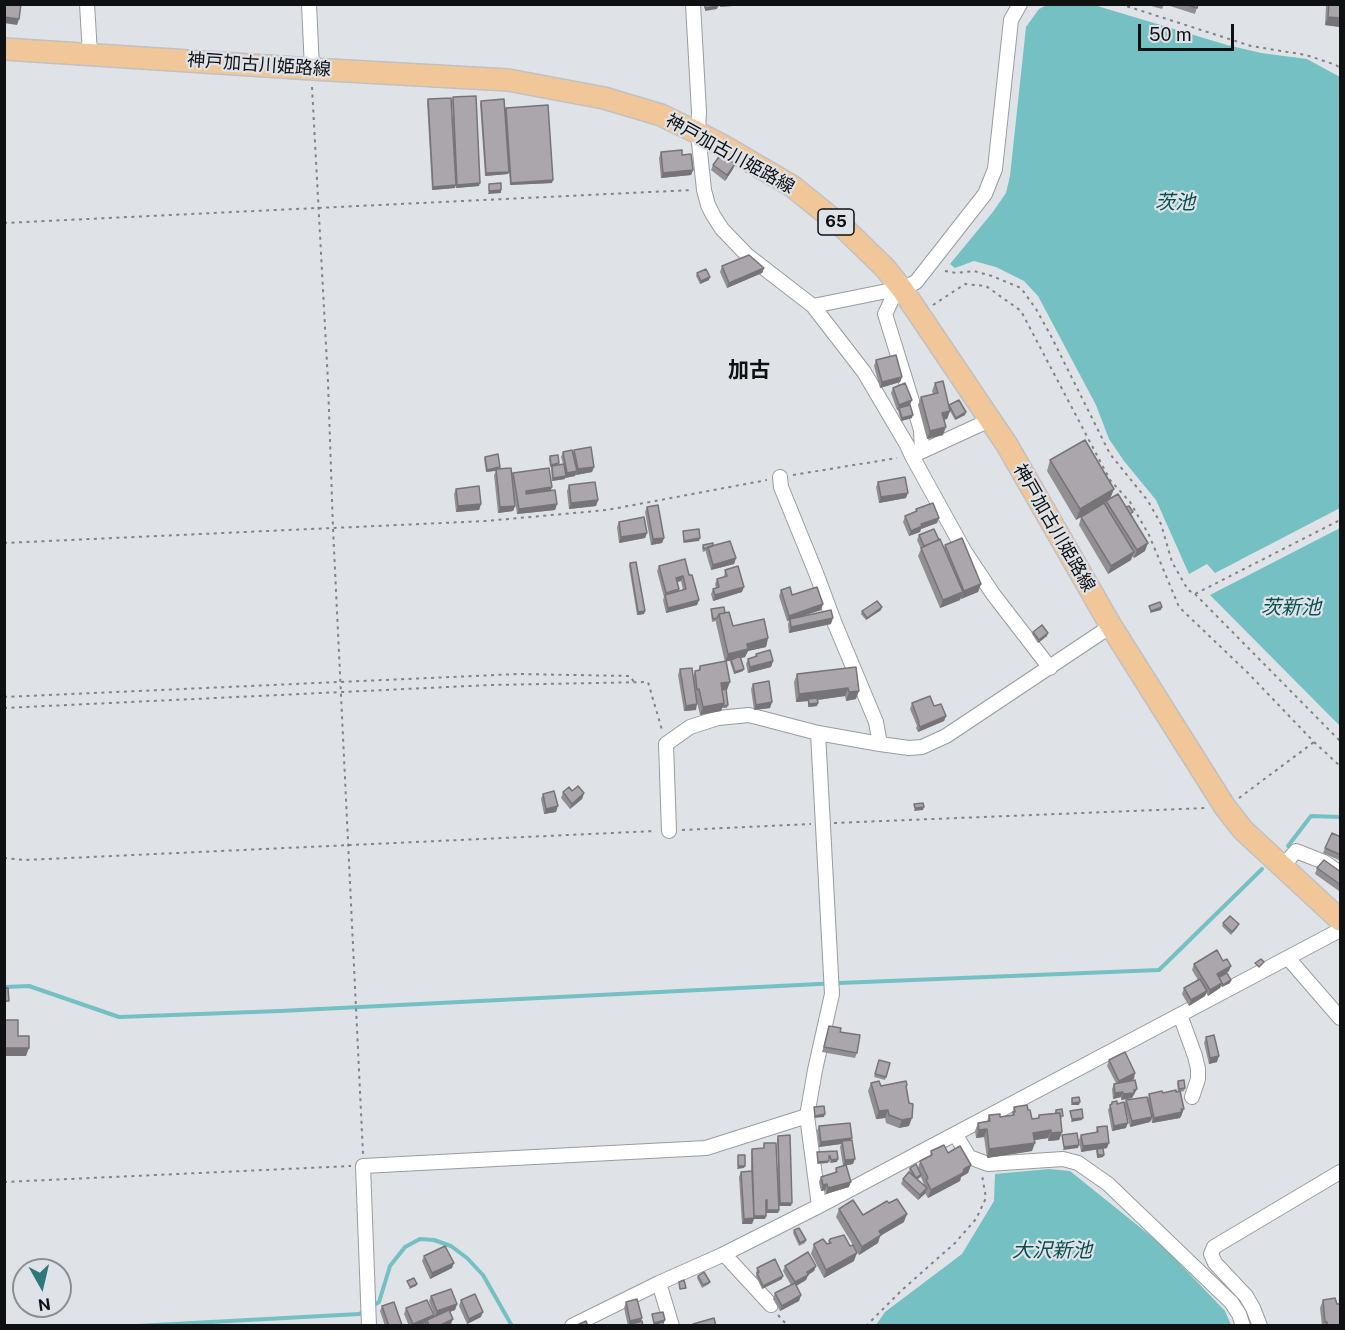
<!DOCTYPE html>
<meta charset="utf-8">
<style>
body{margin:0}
#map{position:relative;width:1345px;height:1330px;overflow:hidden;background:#dfe3e8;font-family:"Public Sans",sans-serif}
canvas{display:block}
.frame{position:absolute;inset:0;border:6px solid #0f1012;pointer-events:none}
.north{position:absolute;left:12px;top:1258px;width:60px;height:60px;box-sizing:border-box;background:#dfe3e8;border:2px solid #8c8f92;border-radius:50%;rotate:172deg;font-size:16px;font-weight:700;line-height:24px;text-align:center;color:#0f1012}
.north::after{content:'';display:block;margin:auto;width:21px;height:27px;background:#2e787c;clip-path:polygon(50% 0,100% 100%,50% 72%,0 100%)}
.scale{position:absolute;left:1138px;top:24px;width:96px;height:27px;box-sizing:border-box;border:3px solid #0f1012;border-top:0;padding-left:8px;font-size:18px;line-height:21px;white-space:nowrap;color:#0f1012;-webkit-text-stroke:4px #dfe3e8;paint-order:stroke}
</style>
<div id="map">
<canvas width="1345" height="1330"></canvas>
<div class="frame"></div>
<div class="north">N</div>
<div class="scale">50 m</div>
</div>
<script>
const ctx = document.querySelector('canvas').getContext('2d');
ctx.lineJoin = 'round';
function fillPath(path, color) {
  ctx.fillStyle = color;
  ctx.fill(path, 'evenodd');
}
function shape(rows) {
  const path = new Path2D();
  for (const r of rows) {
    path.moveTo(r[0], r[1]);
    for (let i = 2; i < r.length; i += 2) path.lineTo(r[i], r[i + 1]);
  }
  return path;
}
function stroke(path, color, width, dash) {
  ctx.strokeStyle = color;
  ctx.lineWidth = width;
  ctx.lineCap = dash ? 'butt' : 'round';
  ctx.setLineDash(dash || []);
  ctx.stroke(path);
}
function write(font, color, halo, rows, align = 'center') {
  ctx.font = font + ' "Public Sans","Noto Sans JP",sans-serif';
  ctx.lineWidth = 4.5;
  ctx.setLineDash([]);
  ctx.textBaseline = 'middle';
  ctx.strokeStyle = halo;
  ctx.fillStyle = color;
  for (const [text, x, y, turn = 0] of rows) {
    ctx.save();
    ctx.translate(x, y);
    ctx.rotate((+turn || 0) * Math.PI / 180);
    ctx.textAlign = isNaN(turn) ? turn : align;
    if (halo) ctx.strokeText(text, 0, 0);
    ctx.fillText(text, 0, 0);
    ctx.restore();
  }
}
fillPath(shape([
 [1049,4,1094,5,1227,45,1261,53,1307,59,1340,77,1340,508,1215,573,1207,564,1189,574,1156,500,1124,461,1109,439,1096,405,1038,296,1024,281,996,267,974,261,955,268,950,264,992,213,1006,193,1010,176,1026,27,1039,9],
 [1340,528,1340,726,1210,595],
 [1049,1169,1070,1171,1162,1245,1225,1311,1231,1325,876,1325,885,1312,962,1254,994,1201,995,1174]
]), '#74c0c2');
stroke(shape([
 [1288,846,1311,816,1340,817],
 [4,987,29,986,119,1017,280,1011,839,983,1159,970,1262,869],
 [371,1307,379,1302,390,1266,405,1247,420,1239,434,1240,451,1246,467,1258,483,1275,512,1326],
 [137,1326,359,1314,365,1311]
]), '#74c0c2', 4);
const street = shape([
 [87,4,90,54],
 [309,4,312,69],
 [693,4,699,112,698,133,704,190,708,205,713,215,722,229,747,255,813,306,864,372,907,445,912,456,965,552,993,594,1050,668],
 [897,289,885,314,921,430,922,451],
 [813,306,897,289,902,289,916,282,985,194,995,169,1011,20,1020,4],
 [914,455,990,420],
 [780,477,781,487,816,573,835,624,876,722,880,744],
 [669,831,666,744,690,727,718,718,749,715,818,733,880,744,909,748,922,747,946,736,1111,626],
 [1282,867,1296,851,1324,862,1340,873],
 [1288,958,1340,1018],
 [1180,1015,1195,1056,1198,1069,1198,1079,1192,1097],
 [807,1116,819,1206],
 [955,1134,969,1157,988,1164,1063,1159,1078,1163,1108,1184,1231,1302,1239,1314,1243,1326],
 [724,1254,771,1305],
 [659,1283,672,1326],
 [369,1326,363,1166,706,1148,807,1116,815,1070,832,994,818,733],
 [572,1326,659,1283,722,1255,819,1206,1340,930],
 [1260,1326,1253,1308,1246,1296,1215,1263,1211,1254,1214,1247,1219,1244,1340,1172]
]);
const primary = shape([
 [4,49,312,69,508,80,604,98,661,115,698,133,727,148,792,186,845,229,885,268,902,289,1007,445,1111,626,1225,807,1243,830,1340,920]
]);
stroke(street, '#989ca0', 16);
stroke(primary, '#c1c1c1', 24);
stroke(shape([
 [1120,4,1251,46,1306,55,1336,65,1340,68],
 [312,87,328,382,333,528,363,1154],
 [4,223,692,190],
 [945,271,956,273,974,271,992,276,1021,288,1036,309,1051,336,1110,454,1148,501,1161,524,1172,562,1188,590,1195,594,1340,520],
 [933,305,965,284,986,286,1021,311,1110,480,1130,502,1149,535,1179,607,1248,673,1314,742,1340,766],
 [793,475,897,458],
 [4,543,486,521,607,510,767,480],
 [1195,594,1340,741],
 [4,697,518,674,630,676,634,682],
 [4,708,490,685,648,682,662,730],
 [1239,798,1314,742],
 [834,823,1206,808],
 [682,830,811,824],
 [4,858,25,860,655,831],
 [4,1182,351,1166],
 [778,1315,788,1326],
 [866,1326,902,1290,955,1243,976,1219,986,1198,982,1175]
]), '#808286', 2, [3, 4.5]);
stroke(street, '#fff', 14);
stroke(primary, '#f1c79a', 21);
fillPath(shape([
 [1144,4,1164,4,1162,9],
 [1170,4,1198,4,1195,14,1170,6],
 [1341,4,1341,25,1340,27,1325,25,1326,6,1316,5],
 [453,97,479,186,456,188,452,100],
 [428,99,455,188,432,190,427,102],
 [481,101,509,172,508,174,485,176,480,104],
 [506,108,552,183,510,185,505,111],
 [661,152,682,155,693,170,691,175,661,178,659,158],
 [735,164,733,169,725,181,711,170,713,165],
 [722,266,764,268,762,273,727,288,720,272],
 [697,273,709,280,700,284,696,276],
 [876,360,902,377,900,382,880,388,874,366],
 [935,383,949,406,965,415,955,420,950,411,947,419,944,420,943,435,927,439,918,405,921,397,933,394,932,391],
 [893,388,912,418,901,421,898,410,897,410,891,393],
 [574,450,594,467,592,472,576,475,576,474,575,476,565,478,565,477,565,479,552,481,551,469,551,467,550,467,549,459,550,456,559,465,563,464,561,457,563,452,573,453],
 [485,457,499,469,512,477,513,473,550,491,557,504,555,510,517,514,514,495,515,506,513,511,498,513,494,475,496,471,486,472,484,459],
 [1050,460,1111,498,1132,515,1145,551,1134,558,1132,556,1131,560,1108,574,1079,525,1081,517,1076,520,1047,471],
 [878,482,906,498,879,503,876,487],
 [569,485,598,500,596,506,569,509,567,491],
 [456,489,481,504,479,510,456,512,454,494],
 [647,507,664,538,662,543,651,545,645,512],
 [916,509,937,523,921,529,920,532,909,536,903,522,905,516,915,512],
 [619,522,647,533,645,538,619,543,617,527],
 [919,535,939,540,944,548,945,545,981,584,978,592,961,599,960,598,960,600,940,608,918,556,921,549,917,540],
 [703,545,713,546,736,558,734,564,711,570,706,553,706,551,703,552,702,548],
 [630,563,645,611,644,614,637,615,629,566],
 [659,566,689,575,699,600,697,605,666,613,663,600,664,597,657,571],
 [681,581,683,590,679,591,679,589,677,582],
 [725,570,742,592,713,601,711,594,713,589,716,588,715,584,717,579,724,577],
 [781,590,823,604,821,610,798,617,831,624,789,633,788,625,789,620,787,621,779,596],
 [711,609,725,613,733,626,768,638,766,647,748,651,745,657,741,658,743,671,734,674,730,662,731,660,726,661,727,690,726,690,728,705,727,708,722,708,721,711,700,715,696,698,696,710,684,711,678,675,680,669,693,677,695,671,698,671,700,666,725,662,716,623,716,621,712,622,711,612],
 [881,610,866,620,861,614,862,611],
 [1033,632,1047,636,1038,643,1032,634],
 [756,654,773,661,771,667,748,673,746,664,748,659,755,657],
 [856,667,856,699,846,701,845,696,818,700,817,706,808,707,808,701,796,702,794,682,797,674],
 [753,684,772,702,770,708,754,710,751,689],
 [912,703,934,706,946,716,944,721,918,732,916,728,917,726,910,709],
 [572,791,584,793,582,799,570,809,561,798,563,792],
 [543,794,556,812,544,814,541,799],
 [1341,837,1341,861,1323,853,1325,848],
 [1317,868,1341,872,1341,889,1339,891,1315,874],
 [1223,923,1238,927,1231,935,1222,926],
 [1194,964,1229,971,1219,977,1231,980,1230,983,1222,987,1221,986,1220,988,1208,996,1206,993,1205,996,1189,1006,1182,994,1184,988,1198,980,1192,970],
 [829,1026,840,1032,857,1053,855,1058,822,1052],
 [1206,1037,1217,1062,1209,1064,1204,1043],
 [879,1060,886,1077,885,1080,874,1077],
 [1109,1060,1134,1079,1128,1081,1137,1089,1132,1098,1121,1100,1121,1097,1113,1099,1112,1089,1114,1084,1116,1083,1107,1066],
 [1178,1081,1185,1088,1184,1091,1180,1092,1182,1115,1180,1118,1152,1123,1151,1118,1150,1122,1130,1127,1126,1110,1126,1128,1112,1131,1108,1110,1112,1102,1124,1105,1126,1100,1148,1099,1149,1094,1178,1092,1177,1083],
 [871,1083,881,1086,907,1085,906,1089,909,1126,899,1128,886,1123,885,1118,876,1119,868,1091],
 [1014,1107,1028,1110,1032,1119,1038,1118,1039,1115,1055,1113,1056,1110,1062,1118,1061,1119,1062,1132,1059,1140,1048,1141,1048,1138,1034,1140,1032,1151,987,1158,984,1137,976,1138,975,1131,978,1123,987,1121,989,1115,1000,1117,1012,1115],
 [819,1126,851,1140,853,1164,843,1166,840,1147,841,1144,819,1147,817,1131],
 [1097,1127,1107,1148,1103,1149,1103,1157,1097,1158,1096,1151,1097,1149,1081,1152,1079,1140,1081,1135,1096,1132],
 [778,1136,791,1206,779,1206,777,1139],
 [764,1143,779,1210,778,1213,766,1213,765,1219,754,1219,752,1224,742,1224,739,1177,741,1172,751,1171,751,1152,752,1149,763,1148],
 [931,1151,948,1153,971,1165,968,1173,961,1177,960,1181,928,1198,925,1193,918,1200,901,1184,903,1179,911,1173,909,1171,910,1168,918,1168,920,1161,930,1156],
 [921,1177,924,1185,924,1186,917,1180],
 [836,1168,849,1187,826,1194,825,1190,821,1191,819,1182,821,1177,835,1173],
 [839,1209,863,1215,904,1222,880,1236,878,1243,859,1255,836,1217],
 [794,1230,806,1240,805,1243,799,1246,793,1233],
 [830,1239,850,1246,854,1261,824,1278,811,1254,814,1244,828,1244],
 [424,1256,452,1268,430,1279,422,1261],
 [785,1266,816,1266,814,1271,808,1275,806,1280,796,1286,801,1295,799,1301,780,1311,773,1299,775,1293,791,1285,783,1271],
 [757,1268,782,1279,762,1289,756,1276],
 [698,1276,710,1282,709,1284,702,1288,697,1278],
 [431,1296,457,1304,455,1310,450,1312,451,1324,449,1326,409,1326,404,1314,406,1308,434,1315,433,1317,435,1316,429,1301],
 [461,1300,481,1317,467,1324,459,1306],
 [1323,1300,1337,1304,1341,1326,1322,1326,1320,1308],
 [626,1302,642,1318,641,1321,643,1326,628,1326,624,1308],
 [382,1306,402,1325,402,1326,385,1326,380,1311]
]), '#928f93');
fillPath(shape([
 [734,4,733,6,720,7,721,5],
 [718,6,717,9,705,11,705,8],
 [4,17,19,19,17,25,4,23],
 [1328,17,1341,18,1340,27,1325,25],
 [735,164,733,169,725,181,727,175],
 [693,170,691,175,661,178,663,173],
 [509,172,508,174,485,176,486,173],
 [553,180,552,183,510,185,511,183],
 [480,183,479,186,456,188,457,185],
 [456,185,455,188,432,190,433,187],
 [501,190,501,193,488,194,489,191],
 [764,268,762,273,727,288,729,283],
 [710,277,709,280,700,284,701,281],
 [902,377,900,382,880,388,882,382],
 [912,400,910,405,899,408,897,410,899,405],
 [950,411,947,419,939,421,942,413],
 [966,412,965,415,955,420,956,418],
 [913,415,912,418,901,421,902,418],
 [946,427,943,435,927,439,930,431],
 [500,467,499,470,486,472,487,470],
 [594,467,592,472,576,475,578,469],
 [577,471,575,476,565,478,567,473],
 [566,476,565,479,552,481,553,478],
 [552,487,550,493,524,496,526,491],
 [1114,489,1110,499,1076,520,1080,509],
 [908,493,906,498,879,503,881,497],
 [598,500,596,506,569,509,571,503],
 [481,504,479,510,456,512,458,506],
 [557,504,555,510,517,514,519,509],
 [515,506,513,511,498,513,500,507],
 [939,518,937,523,921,529,920,532,909,536,911,531,921,524],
 [647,533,645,538,619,543,621,537],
 [664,538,662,543,651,545,653,539],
 [700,538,699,541,683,543,684,541],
 [1148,543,1145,551,1134,558,1137,550],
 [1134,552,1131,560,1108,574,1111,566],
 [736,558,734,564,711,570,713,565],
 [683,576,681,581,674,583,676,578],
 [981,584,978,592,961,599,964,591],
 [744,587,742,592,713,601,715,595],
 [963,592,960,600,940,608,943,600],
 [699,600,697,605,666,613,668,608],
 [823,604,821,610,787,621,789,616],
 [882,607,881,610,866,620,867,618],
 [1162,607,1161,610,1150,613,1151,611],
 [645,611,644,614,637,615,638,612],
 [833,618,831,624,789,633,791,627],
 [1048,633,1047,636,1038,643,1039,640],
 [768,638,766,647,748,651,745,657,725,662,728,654,747,644],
 [773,661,771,667,748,673,750,667],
 [744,669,743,671,734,674,735,672],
 [730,682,727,690,718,692,721,683],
 [848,688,845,696,809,701,808,699,808,701,796,702,799,694],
 [859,691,856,699,846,701,849,692],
 [772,702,770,708,754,710,756,705],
 [724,703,721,711,700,715,703,707],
 [818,703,817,706,808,707,809,704],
 [697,704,696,710,684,711,686,706],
 [946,716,944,721,918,732,920,727],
 [584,793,582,799,570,809,572,804],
 [558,806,556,812,544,814,546,809],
 [924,807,923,810,914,811,915,808],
 [1231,966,1229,971,1215,980,1217,974],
 [1231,980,1230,983,1222,987,1223,985],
 [1222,983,1220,988,1208,996,1210,990],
 [1207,991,1205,996,1189,1006,1191,1000],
 [4,1048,29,1048,26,1056,4,1056],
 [1219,1056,1217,1062,1209,1064,1210,1058],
 [1135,1073,1134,1079,1117,1087,1119,1081],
 [1137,1089,1132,1098,1121,1100,1123,1094],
 [1123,1092,1121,1097,1113,1099,1115,1093],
 [1080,1102,1079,1105,1071,1105,1072,1103],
 [1181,1109,1184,1109,1180,1118,1152,1123,1154,1118],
 [888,1110,885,1118,876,1119,879,1111],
 [825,1114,824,1117,814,1118,815,1116],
 [1152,1117,1150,1122,1130,1127,1132,1121],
 [912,1118,909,1126,899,1128,902,1120],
 [1083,1118,1082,1120,1071,1122,1072,1119],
 [1128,1123,1126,1128,1112,1131,1114,1126],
 [987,1129,984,1137,976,1138,979,1130],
 [1051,1130,1048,1138,1030,1141,1033,1133],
 [1062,1132,1059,1140,1048,1141,1051,1133],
 [852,1138,850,1143,842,1141,841,1144,819,1147,821,1142],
 [1035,1143,1032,1151,987,1158,989,1149],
 [1109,1143,1107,1148,1081,1152,1083,1146],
 [1079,1145,1078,1148,1063,1150,1064,1147],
 [1098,1155,1104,1155,1103,1157,1097,1158],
 [838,1159,837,1162,830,1163,831,1160],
 [855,1159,853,1164,843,1166,845,1160],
 [829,1161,828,1163,817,1164,818,1162],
 [971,1165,968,1173,961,1177,960,1181,928,1198,931,1190],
 [738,1166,745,1166,744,1168,737,1169],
 [851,1182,849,1187,826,1194,828,1188],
 [827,1184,825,1190,821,1191,823,1185],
 [927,1188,925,1194,918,1200,920,1195],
 [780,1203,792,1203,791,1206,779,1206],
 [767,1210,779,1210,778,1213,766,1213],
 [907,1214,904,1222,880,1236,878,1243,859,1255,862,1247,879,1231],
 [754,1216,766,1216,765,1219,754,1219,752,1224,742,1224,744,1219],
 [857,1253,854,1261,824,1278,826,1270],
 [454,1263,452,1268,430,1279,432,1273],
 [816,1266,814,1271,808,1275,806,1280,793,1288,795,1282,807,1272],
 [783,1276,782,1279,762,1289,763,1286],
 [417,1284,416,1286,409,1289,410,1287],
 [801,1295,799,1301,780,1311,782,1306],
 [457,1304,455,1310,435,1317,437,1311],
 [483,1312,481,1317,467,1324,469,1319],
 [434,1315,432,1321,427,1320,425,1323,420,1326,412,1326,413,1324],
 [642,1318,640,1323,628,1326,630,1321],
 [453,1319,451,1324,449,1326,439,1326],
 [665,1320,664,1323,653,1325,654,1323]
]), '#777478');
const building = shape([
 [4,4,21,4,19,19,4,17,4,4],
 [705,4,718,4,718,6,705,8,705,4],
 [1185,4,1198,4,1197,8,1185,4],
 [1329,4,1341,4,1341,18,1328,17,1329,4],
 [476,96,480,183,457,185,453,97,476,96],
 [451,98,456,185,433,187,428,99,451,98],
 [504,99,509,172,486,173,481,101,504,99],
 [548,105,553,180,511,183,506,108,548,105],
 [682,150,682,155,691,154,693,170,663,173,661,152,682,150],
 [721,154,735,164,727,175,713,165,721,154],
 [501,183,501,190,489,191,489,184,501,183],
 [749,255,764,268,729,283,722,266,749,255],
 [706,269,710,277,701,281,697,273,706,269],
 [896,355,902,377,882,382,876,360,896,355],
 [943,381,950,411,942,413,946,427,930,431,921,397,938,393,935,383,943,381],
 [905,383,912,400,899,405,893,388,905,383],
 [959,400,966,412,956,418,949,405,959,400],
 [910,405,913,415,902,418,899,408,910,405],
 [1085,440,1114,489,1080,509,1050,460,1085,440],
 [591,447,594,467,578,469,574,450,591,447],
 [572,450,577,471,567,473,563,452,572,450],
 [498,454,500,467,487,470,485,457,498,454],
 [558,455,559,463,551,465,550,456,558,455],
 [564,464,566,476,553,478,552,466,564,464],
 [511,468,515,506,500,507,496,469,511,468],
 [549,468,552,487,526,491,526,494,555,490,557,504,519,509,513,473,549,468],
 [905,477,908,493,881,497,878,482,905,477],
 [595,482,598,500,571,503,569,485,595,482],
 [479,486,481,504,458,506,456,489,479,486],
 [1118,494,1148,543,1137,550,1106,501,1118,494],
 [933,503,939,518,921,524,922,526,911,531,905,516,917,511,916,509,933,503],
 [1104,503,1134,552,1111,566,1081,517,1104,503],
 [658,505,664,538,653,539,647,507,658,505],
 [1129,506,1133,512,1130,514,1126,507,1129,506],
 [644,517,647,533,621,537,619,522,644,517],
 [699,529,700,538,684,541,683,531,699,529],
 [934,529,939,540,924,546,919,535,934,529],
 [962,538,981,584,964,591,945,545,962,538],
 [940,539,963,592,943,600,921,548,940,539],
 [730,541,736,558,713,565,708,547,730,541],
 [713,543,713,546,704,549,703,545,713,543],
 [685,559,689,575,692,575,699,600,668,608,665,595,686,589,683,576,676,578,679,589,666,593,659,566,685,559],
 [636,562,645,611,638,612,630,563,636,562],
 [738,566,744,587,715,595,713,589,719,587,717,579,727,576,725,570,738,566],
 [790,587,792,595,817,587,823,604,789,616,781,590,790,587],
 [877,601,882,607,867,618,862,611,877,601],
 [1160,602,1162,607,1151,611,1149,606,1160,602],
 [724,607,725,613,719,614,717,618,713,619,711,609,724,607],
 [831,610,833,618,791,627,790,619,831,610],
 [729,612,733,626,764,619,768,638,747,644,748,649,728,654,719,614,729,612],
 [1042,625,1048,633,1039,640,1033,632,1042,625],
 [770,650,773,661,750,667,748,659,757,656,756,654,770,650],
 [740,656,744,669,735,672,731,660,740,656],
 [726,661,730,682,721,683,724,703,703,707,699,689,697,690,695,671,700,670,700,666,726,661],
 [856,667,859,691,849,692,848,688,799,694,797,674,856,667],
 [692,668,697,704,686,706,680,669,692,668],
 [769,681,772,702,756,705,753,684,769,681],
 [726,689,728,705,723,706,724,703,722,690,726,689],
 [930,696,934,706,941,704,946,716,920,727,918,722,919,722,912,703,930,696],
 [817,698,818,703,809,704,808,699,817,698],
 [578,786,584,793,572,804,563,792,569,787,572,791,578,786],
 [554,791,558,806,546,809,543,794,554,791],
 [923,803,924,807,915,808,914,804,923,803],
 [1332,833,1341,837,1341,855,1325,848,1332,833],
 [1324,860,1341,872,1341,885,1317,868,1324,860],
 [1230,916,1239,924,1232,932,1223,923,1230,916],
 [1217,950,1223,961,1227,959,1231,966,1217,974,1222,983,1210,990,1194,964,1217,950],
 [1261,959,1264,962,1259,967,1255,963,1261,959],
 [1227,973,1231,980,1223,985,1219,977,1227,973],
 [1200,979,1207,991,1191,1000,1184,988,1200,979],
 [4,988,8,988,9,1001,4,1001,4,988],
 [4,1020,18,1020,18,1036,29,1036,29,1048,4,1048,4,1020],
 [829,1026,841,1028,840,1032,860,1035,857,1053,824,1047,829,1026],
 [1214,1035,1219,1056,1210,1058,1206,1037,1214,1035],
 [1125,1052,1135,1073,1119,1081,1109,1060,1125,1052],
 [879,1060,890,1063,886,1077,875,1074,879,1060],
 [1135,1080,1137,1089,1134,1090,1134,1093,1123,1094,1123,1092,1115,1093,1114,1084,1135,1080],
 [1184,1080,1185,1088,1179,1089,1178,1081,1184,1080],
 [879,1081,881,1086,906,1081,907,1085,906,1086,909,1103,913,1104,912,1118,902,1120,889,1115,888,1110,879,1111,871,1083,879,1081],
 [1176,1090,1176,1092,1180,1091,1184,1109,1181,1109,1182,1112,1154,1118,1149,1094,1162,1091,1163,1093,1176,1090],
 [1079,1097,1080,1102,1072,1103,1072,1098,1079,1097],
 [1147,1097,1152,1117,1132,1121,1126,1100,1147,1097],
 [1117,1101,1117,1104,1124,1102,1128,1123,1114,1126,1110,1105,1112,1104,1112,1102,1117,1101],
 [1027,1105,1028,1110,1030,1110,1032,1119,1039,1118,1039,1115,1060,1113,1062,1132,1051,1133,1051,1130,1033,1133,1035,1143,989,1149,987,1129,979,1130,978,1123,990,1121,989,1115,1000,1114,1000,1117,1014,1115,1013,1112,1015,1112,1014,1107,1027,1105],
 [824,1106,825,1114,815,1116,814,1107,824,1106],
 [1062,1109,1063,1116,1060,1116,1060,1113,1056,1113,1056,1110,1062,1109],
 [1082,1109,1083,1118,1072,1119,1070,1111,1082,1109],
 [850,1123,852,1138,821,1142,819,1126,850,1123],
 [1107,1126,1109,1143,1083,1146,1081,1135,1098,1132,1097,1127,1107,1126],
 [1077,1133,1079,1145,1064,1147,1062,1135,1077,1133],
 [790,1135,792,1203,780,1203,778,1136,790,1135],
 [852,1140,855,1159,845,1160,842,1141,852,1140],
 [764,1143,776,1143,779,1210,767,1210,767,1200,766,1200,766,1216,754,1216,752,1149,764,1148,764,1143],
 [944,1145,948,1153,960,1146,971,1165,964,1169,963,1173,931,1190,926,1180,928,1178,920,1161,932,1155,931,1151,944,1145],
 [1103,1148,1104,1155,1098,1155,1097,1149,1103,1148],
 [837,1151,838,1159,831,1160,830,1156,829,1156,829,1161,818,1162,817,1152,837,1151],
 [738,1155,745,1155,745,1166,738,1166,738,1155],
 [916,1164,921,1175,916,1178,910,1168,916,1164],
 [846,1165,851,1182,828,1188,827,1184,823,1185,821,1177,837,1172,836,1168,846,1165],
 [752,1171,754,1218,744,1219,741,1172,752,1171],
 [909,1172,927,1188,920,1195,903,1179,909,1172],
 [897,1199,907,1214,879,1231,881,1235,862,1247,839,1209,853,1200,863,1215,887,1201,889,1203,897,1199],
 [799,1228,806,1240,800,1243,794,1230,799,1228],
 [844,1235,850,1246,853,1245,857,1253,826,1270,814,1245,814,1244,823,1239,827,1244,831,1243,829,1241,830,1239,844,1235],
 [445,1246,454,1263,432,1273,424,1256,445,1246],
 [808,1252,816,1266,807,1272,808,1275,795,1282,785,1266,808,1252],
 [775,1259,783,1276,763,1286,757,1273,759,1272,757,1268,775,1259],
 [704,1272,710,1282,703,1285,698,1276,704,1272],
 [414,1278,417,1284,410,1287,407,1281,414,1278],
 [684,1280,686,1288,680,1289,679,1282,684,1280],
 [795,1283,801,1295,782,1306,775,1293,795,1283],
 [451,1289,457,1304,437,1311,431,1296,451,1289],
 [475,1294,483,1312,469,1319,461,1300,475,1294],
 [1335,1298,1337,1304,1341,1304,1341,1326,1328,1326,1327,1322,1325,1322,1323,1300,1335,1298],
 [637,1299,642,1318,630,1321,626,1302,637,1299],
 [427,1300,434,1315,413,1324,406,1308,427,1300],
 [394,1302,402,1325,400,1326,389,1326,382,1306,394,1302],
 [449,1310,453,1319,439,1326,429,1326,427,1320,449,1310],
 [663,1312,665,1320,654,1323,652,1314,663,1312],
 [714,1318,716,1326,693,1326,693,1324,714,1318],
 [586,1321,588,1326,575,1326,586,1321],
 [642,1321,643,1326,631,1326,631,1324,642,1321],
 [425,1322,427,1326,418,1326,425,1322]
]);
fillPath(building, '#aaa6ab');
stroke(building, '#777478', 1.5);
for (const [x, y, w] of [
 [836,222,36]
]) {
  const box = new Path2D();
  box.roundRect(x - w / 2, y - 13, w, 26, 4.5);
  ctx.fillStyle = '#dfe3e8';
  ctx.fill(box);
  stroke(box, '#0f1012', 1.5);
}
write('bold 16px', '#0f1012', null, [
 ["65",836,222]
]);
write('18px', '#0f1012', '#dfe3e8', [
 ["神戸加古川姫路線",259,65,4],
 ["神戸加古川姫路線",730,154,29],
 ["神戸加古川姫路線",1054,528,60]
]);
write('italic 20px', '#084f51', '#dfe3e8', [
 ["茨池",1175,203],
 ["茨新池",1291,608],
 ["大沢新池",1052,1251]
]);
write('bold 21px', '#0f1012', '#dfe3e8', [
 ["加古",749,371]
]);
</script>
